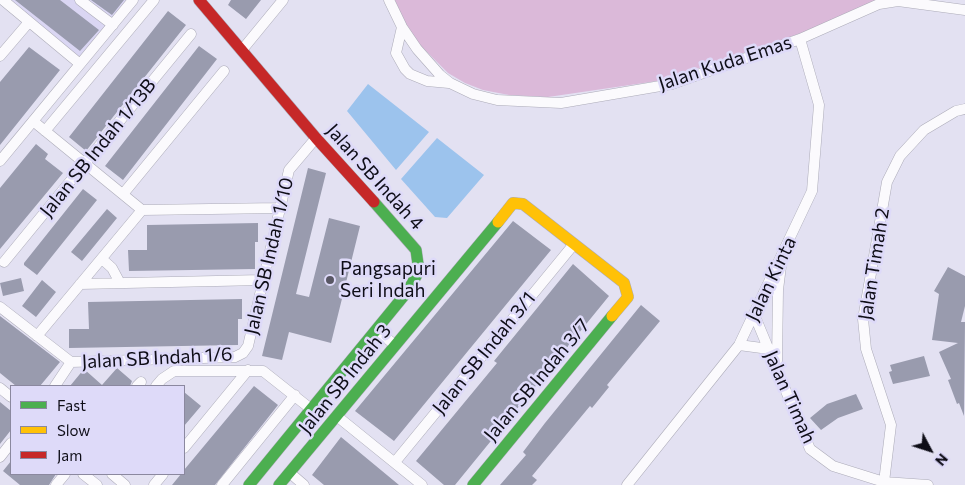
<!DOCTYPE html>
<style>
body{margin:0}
#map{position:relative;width:965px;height:485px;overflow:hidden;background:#e3e1f2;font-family:Commissioner,sans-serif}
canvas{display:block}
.legend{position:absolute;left:10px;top:385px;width:175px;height:90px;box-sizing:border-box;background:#dedaf9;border:1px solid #8b889f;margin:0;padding:6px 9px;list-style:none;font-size:15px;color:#0e0d17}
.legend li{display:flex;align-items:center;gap:10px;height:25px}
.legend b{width:25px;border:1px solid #8b889f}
.north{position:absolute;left:905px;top:425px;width:50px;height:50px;-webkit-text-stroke:4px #dedaf9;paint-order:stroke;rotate:130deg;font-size:14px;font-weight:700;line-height:20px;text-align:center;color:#0e0d17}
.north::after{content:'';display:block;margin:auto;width:18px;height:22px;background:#0e0d17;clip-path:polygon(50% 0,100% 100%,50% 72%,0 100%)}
</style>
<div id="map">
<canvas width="965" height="485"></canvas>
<ul class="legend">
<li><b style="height:6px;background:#4caf50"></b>Fast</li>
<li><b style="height:6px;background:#ffc107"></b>Slow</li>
<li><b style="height:6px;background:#c62828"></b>Jam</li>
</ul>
<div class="north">N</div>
</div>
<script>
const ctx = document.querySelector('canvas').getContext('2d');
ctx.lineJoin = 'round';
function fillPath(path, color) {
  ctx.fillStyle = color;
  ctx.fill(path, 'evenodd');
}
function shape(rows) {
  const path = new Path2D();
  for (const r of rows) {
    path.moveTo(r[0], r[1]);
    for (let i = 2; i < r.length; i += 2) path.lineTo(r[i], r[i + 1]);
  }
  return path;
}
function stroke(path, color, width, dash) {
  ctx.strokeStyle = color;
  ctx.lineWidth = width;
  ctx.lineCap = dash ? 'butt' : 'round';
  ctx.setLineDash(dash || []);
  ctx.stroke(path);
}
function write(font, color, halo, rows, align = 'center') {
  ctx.font = font + ' Commissioner,sans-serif';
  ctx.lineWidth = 5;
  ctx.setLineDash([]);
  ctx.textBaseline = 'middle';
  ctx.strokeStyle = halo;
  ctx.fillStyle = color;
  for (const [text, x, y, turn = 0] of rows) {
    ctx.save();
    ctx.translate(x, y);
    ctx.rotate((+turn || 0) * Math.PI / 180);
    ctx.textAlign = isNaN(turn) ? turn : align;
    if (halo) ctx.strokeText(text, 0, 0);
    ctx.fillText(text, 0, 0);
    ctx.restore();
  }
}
fillPath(shape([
 [10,0,128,0,81,58]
]), '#dad6f3');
fillPath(shape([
 [394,0,881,0,819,27,664,80,548,97,509,95,483,90,465,83,448,73,416,41,391,1]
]), '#dbb9d9');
fillPath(shape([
 [368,84,429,132,396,170,347,111],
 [437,138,484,175,447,218,435,217,401,179]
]), '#9cc3ed');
fillPath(shape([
 [15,0,60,0,99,30,80,51],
 [91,0,124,0,112,15],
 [231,0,261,0,246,19,228,5],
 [168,11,186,25,86,151,69,137],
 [199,46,217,59,123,180,105,166],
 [29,47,60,70,0,145,0,82],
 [36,144,48,154,45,159,63,173,0,249,0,188],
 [308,168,326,173,296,294,309,297,329,218,360,226,331,343,289,332,282,360,262,356],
 [83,189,97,200,37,275,24,265,24,263],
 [107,209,117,218,82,261,71,252],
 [513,221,551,250,394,441,355,411],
 [258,223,258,242,255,242,255,269,129,271,128,250,147,250,147,225],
 [573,264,609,296,455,485,444,485,416,461,497,363,494,361],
 [948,267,965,276,965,306,961,322,965,322,964,416,959,403,957,404,948,380,951,379,939,352,958,343,932,340,939,294,934,291],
 [21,278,24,291,3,296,0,283],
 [42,280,56,292,36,317,22,306],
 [242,299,242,319,238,319,238,345,69,348,69,329,89,329,88,302],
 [641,305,660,321,607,385,609,387,592,408,590,406,532,476,537,480,532,485,500,485,526,455,523,452,545,423],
 [0,316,60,362,40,386,16,386,0,373],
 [924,356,930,376,893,384,889,372,892,371,890,365],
 [117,368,132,381,130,386,70,386,84,369,102,385],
 [254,386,278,405,215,485,172,485,181,474,184,474,184,470],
 [184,392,201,406,184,426],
 [856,394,863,409,838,418,821,430,810,418,827,404],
 [0,402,11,411,11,430,0,444],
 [341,437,399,485,324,485,312,475],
 [11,461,11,474,56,474,49,485,20,485,3,471]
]), '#999bae');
const street = shape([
 [3,0,80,64],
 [80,0,113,25],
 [389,0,402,27,417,49,440,75,450,83,473,94,497,100,561,103,672,84,800,39,879,4,898,1,965,10],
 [402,27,396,53,405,69,410,74,427,81,449,83],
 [242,50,283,0],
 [0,56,29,22],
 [33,121,142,210,279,208],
 [45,131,154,0],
 [0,161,133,0],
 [123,194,224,71],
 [102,259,112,268,120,283],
 [4,262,191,34],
 [80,284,262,280],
 [0,307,71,362,235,357,243,353,248,346,289,170,316,138],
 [754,314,810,449,833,466,884,482,928,485],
 [376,330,395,345],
 [37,336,142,210],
 [739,345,769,349],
 [777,361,778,290,781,266],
 [55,386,71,362],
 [137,386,141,382],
 [156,386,162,379,174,371,263,371,311,409],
 [0,388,11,397],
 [338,417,422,485],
 [184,448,248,370],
 [0,457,11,443],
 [395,462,574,244],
 [290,473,304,485],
 [83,474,97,485],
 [112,474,125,485],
 [884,482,891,425,866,349,863,319,887,182,900,156,924,130,956,111,965,109],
 [56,485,65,474],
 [154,485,163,474],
 [222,485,295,395],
 [627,485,739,345,812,191,819,105,800,39]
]);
const fast = shape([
 [249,485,407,292,419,271,416,250,374,202],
 [279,485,498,222],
 [473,485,612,316]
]);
const slow = shape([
 [498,222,513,203,523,204,624,283,628,297,612,316]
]);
const jam = shape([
 [199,0,316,138,374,202]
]);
stroke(street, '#acabb8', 11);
stroke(fast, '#acabb8', 12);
stroke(slow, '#acabb8', 12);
stroke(jam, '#acabb8', 12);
stroke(street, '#fbfafd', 10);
stroke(fast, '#4caf50', 11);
stroke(slow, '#ffc107', 11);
stroke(jam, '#c62828', 11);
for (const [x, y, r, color] of [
 [330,280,5,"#595764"]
]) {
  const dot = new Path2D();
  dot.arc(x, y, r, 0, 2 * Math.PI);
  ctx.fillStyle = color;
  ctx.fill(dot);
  stroke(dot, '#dedaf9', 2);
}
write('19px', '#0e0d17', '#dedaf9', [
 ["Jalan Kuda Emas",725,63,-18],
 ["Jalan SB Indah 1/13B",98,148,-51],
 ["Jalan SB Indah 4",375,177,48],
 ["Jalan SB Indah 1/10",269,256,-77],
 ["Jalan Timah 2",874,264,-81],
 ["Jalan Kinta",771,279,-64],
 ["Jalan SB Indah 3/1",484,353,-51],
 ["Jalan SB Indah 1/6",157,358,-3],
 ["Jalan SB Indah 3",345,379,-51],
 ["Jalan SB Indah 3/7",537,380,-50],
 ["Jalan Timah",790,397,66]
]);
write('19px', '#0e0d17', '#dedaf9', [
 ["Pangsapuri",340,269],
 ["Seri Indah",340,291]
], 'left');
</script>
